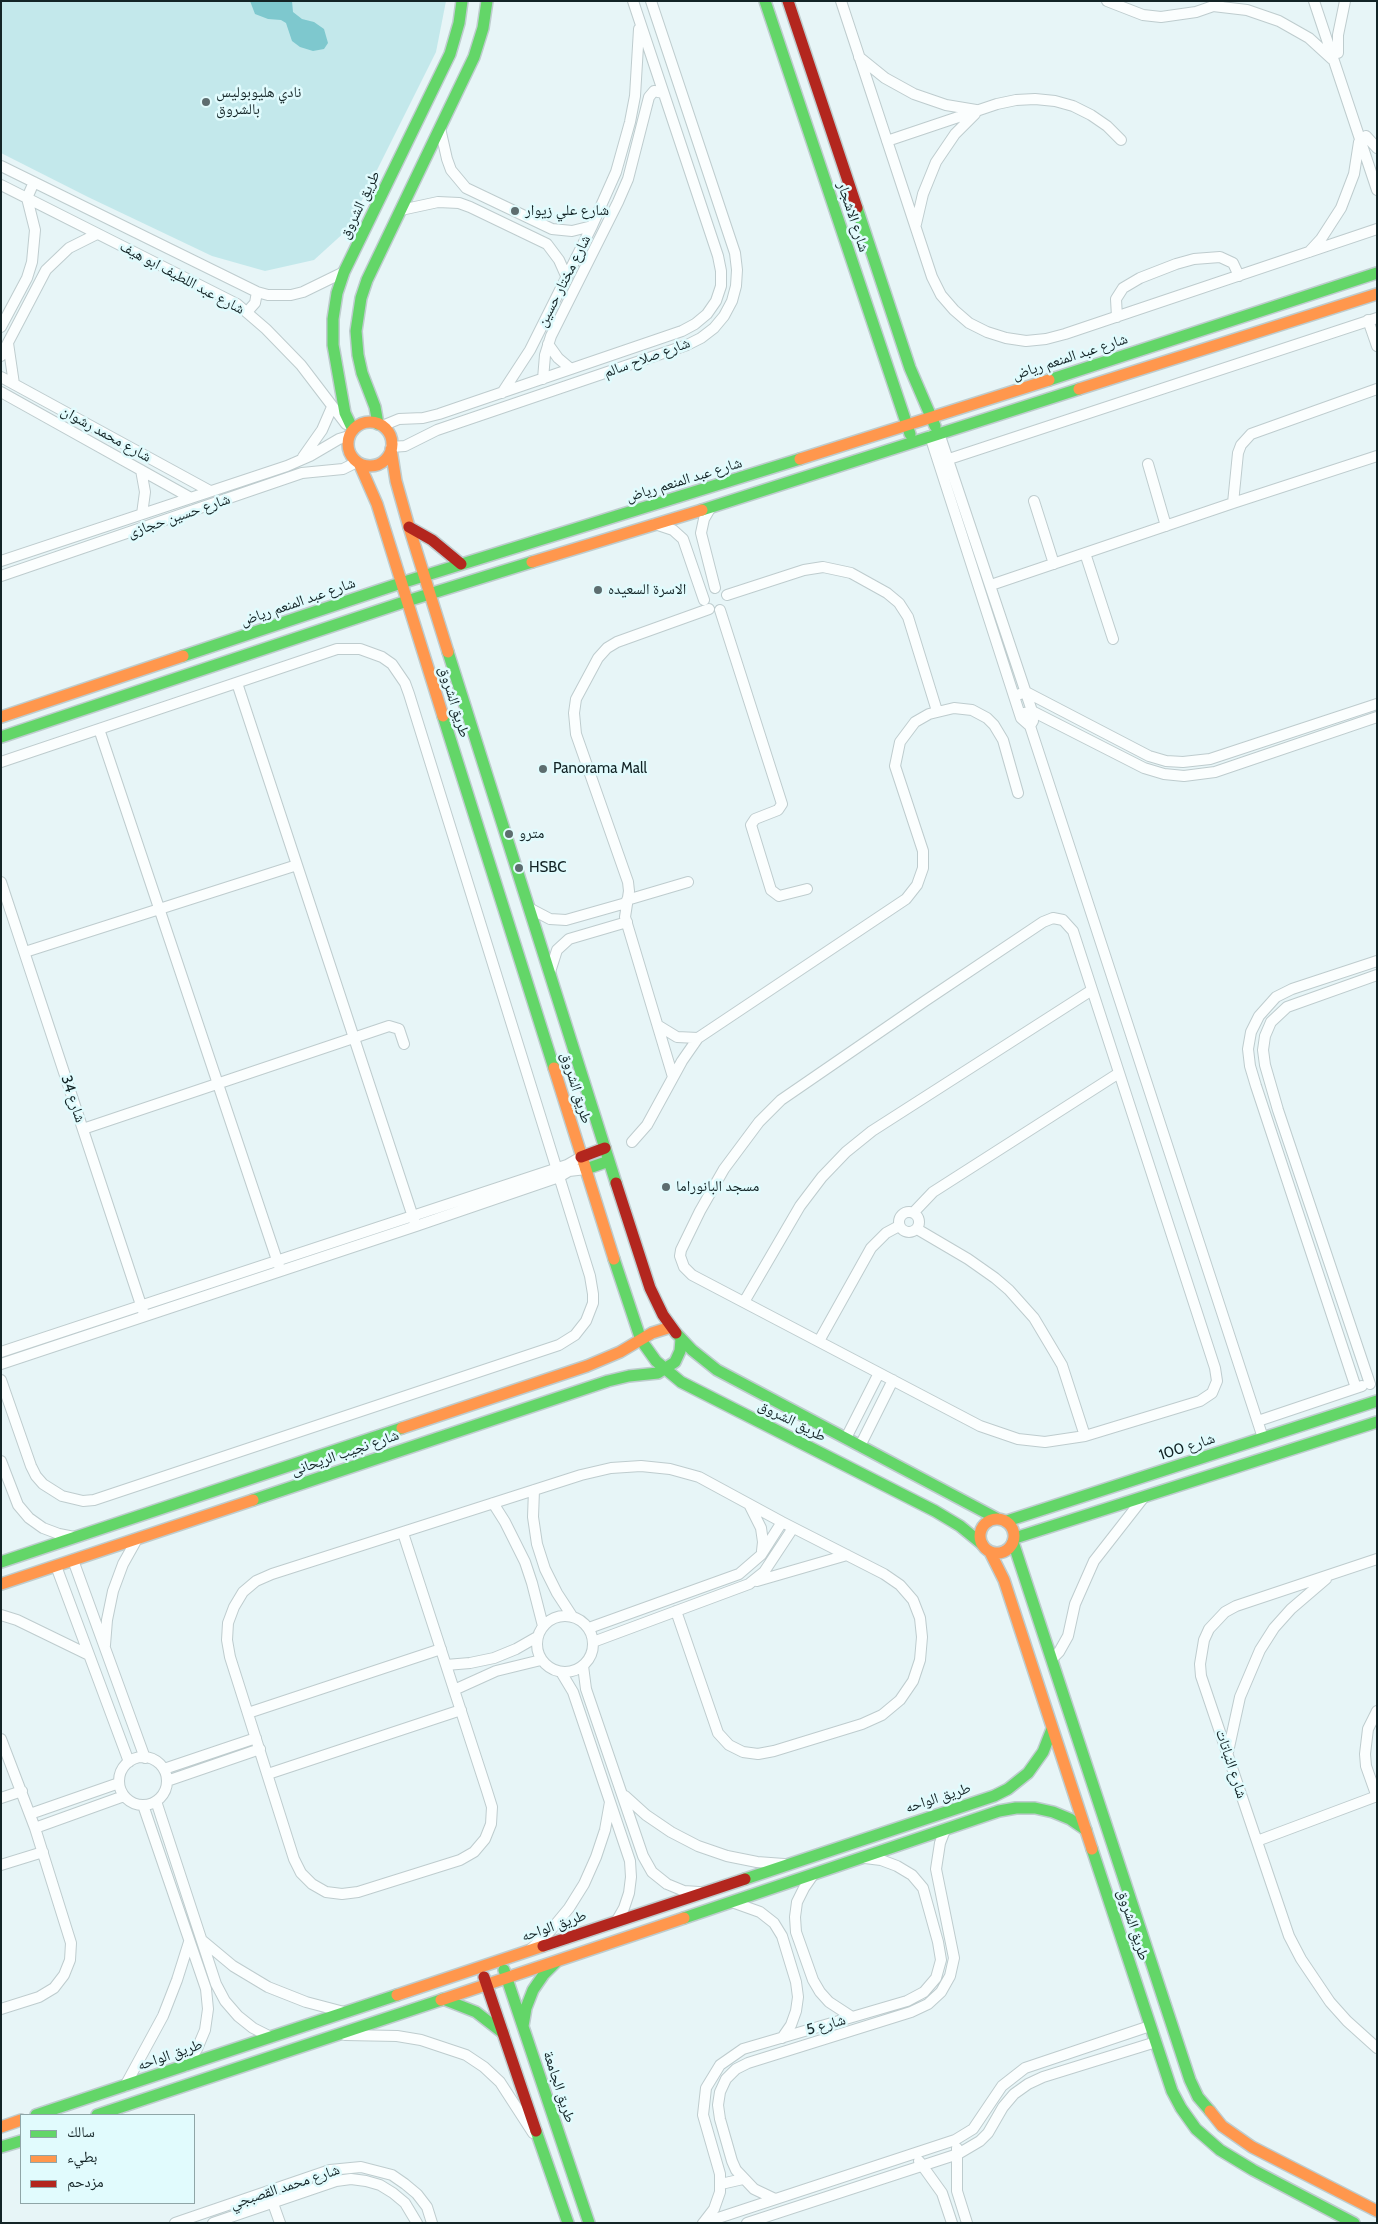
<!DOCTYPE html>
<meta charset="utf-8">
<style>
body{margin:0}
#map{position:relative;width:1378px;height:2224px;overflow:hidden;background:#e7f5f7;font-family:Cabin,"Noto Naskh Arabic",sans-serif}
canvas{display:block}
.frame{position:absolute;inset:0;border:2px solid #132426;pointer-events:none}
.legend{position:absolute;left:20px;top:2114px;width:175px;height:90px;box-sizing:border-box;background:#e1fbfd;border:1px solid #8fa5a7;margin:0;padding:6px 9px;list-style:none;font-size:15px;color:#132426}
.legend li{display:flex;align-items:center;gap:10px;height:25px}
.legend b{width:25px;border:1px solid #8fa5a7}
</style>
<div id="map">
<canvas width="1378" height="2224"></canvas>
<div class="frame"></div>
<ul class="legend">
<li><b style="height:6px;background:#63d668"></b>سالك</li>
<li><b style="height:6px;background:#ff974d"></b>بطيء</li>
<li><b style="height:6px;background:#b3261e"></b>مزدحم</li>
</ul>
</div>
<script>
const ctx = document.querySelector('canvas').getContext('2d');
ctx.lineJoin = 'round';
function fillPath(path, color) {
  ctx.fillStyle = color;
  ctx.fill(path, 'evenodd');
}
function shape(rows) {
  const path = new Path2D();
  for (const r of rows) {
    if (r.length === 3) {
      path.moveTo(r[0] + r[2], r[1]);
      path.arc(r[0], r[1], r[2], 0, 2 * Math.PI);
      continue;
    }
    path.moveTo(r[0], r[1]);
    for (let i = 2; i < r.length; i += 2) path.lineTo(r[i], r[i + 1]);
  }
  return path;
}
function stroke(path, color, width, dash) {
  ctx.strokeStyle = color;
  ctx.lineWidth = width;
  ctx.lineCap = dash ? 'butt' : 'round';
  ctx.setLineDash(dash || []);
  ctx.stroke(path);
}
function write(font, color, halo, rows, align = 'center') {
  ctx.font = font + ' Cabin,"Noto Naskh Arabic",sans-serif';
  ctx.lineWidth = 5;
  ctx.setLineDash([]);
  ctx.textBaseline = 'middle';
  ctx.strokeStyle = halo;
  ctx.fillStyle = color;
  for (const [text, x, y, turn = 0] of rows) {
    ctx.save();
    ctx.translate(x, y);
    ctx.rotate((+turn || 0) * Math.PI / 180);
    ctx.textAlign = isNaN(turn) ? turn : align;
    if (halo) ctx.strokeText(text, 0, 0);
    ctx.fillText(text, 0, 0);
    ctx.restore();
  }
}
fillPath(shape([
 [1,1,446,1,436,52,347,230,314,260,265,271,212,256,88,197,1,153]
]), '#c3e8eb');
fillPath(shape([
 [250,1,292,1,293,12,302,19,314,22,324,29,328,43,324,49,313,51,300,47,292,41,286,23,281,20,268,19,255,14]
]), '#7ec8ce');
const street = shape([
 [841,1,932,277,941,295,954,310,969,323,987,332,1006,338,1026,341,1046,339,1065,334,1377,229],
 [1107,1,1143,15,1161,17,1196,12,1219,4],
 [1314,1,1377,190],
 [1213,6,1247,10,1279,21,1309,38,1332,59],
 [1338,53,1338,35,1345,1],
 [859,57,885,78,914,94,946,105,976,110],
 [440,128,447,159,451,170,466,188,552,229,572,231,592,226],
 [1366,136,1377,148],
 [887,141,997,104,1016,100,1035,99,1055,101,1073,106,1091,115,1107,126,1121,140],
 [1,166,257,292,268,295,291,295,303,292,344,272],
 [1,185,237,304,266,329,301,365,346,424],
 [401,210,438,202,459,203,470,207,547,244,559,260,567,278],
 [916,224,923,194,936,162,955,134,975,114],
 [1309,252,1321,239,1341,208,1354,174,1359,142],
 [247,312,255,303,257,292],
 [1117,317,1116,299,1123,288,1140,278,1176,264,1194,259,1220,257,1233,263,1239,276],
 [1368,320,1377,346],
 [1,327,27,278,32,262,35,230,27,198,34,182],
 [8,343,14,384],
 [548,344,558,358,571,369],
 [1,356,46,270,69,248,97,234],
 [1,377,210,491],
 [543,379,545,355,551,336,618,202,628,179,649,97,654,91,663,93],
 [1,392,191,498],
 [502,393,530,350,592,226,616,172,630,122,635,96,639,29],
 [382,426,399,419,423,418,439,414,682,331,695,324,707,314,716,301,721,286,721,271,718,256,633,1],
 [939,433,1032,711,1033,721,1030,726],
 [930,436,1021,718,1030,726,1263,1438],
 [391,447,405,446,437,430,687,345,701,338,714,328,724,316,732,301,736,286,737,270,735,253,651,1],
 [303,457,322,430,332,407],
 [940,462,1377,318],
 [1148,464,1166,526],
 [141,470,145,492,142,514],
 [1034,501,1054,564],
 [1233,503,1238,453,1241,445,1251,434,1377,389],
 [711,507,704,519,701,533,715,588],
 [655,524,673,530,683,539,704,600],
 [1085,553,1113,639],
 [1,561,287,466,310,456,339,439,349,436],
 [1,576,302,473,343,469,357,462],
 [991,585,1233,503,1377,456],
 [727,595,804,570,823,567,851,573,887,593,899,603,908,617,937,711],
 [720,610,782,804,778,810,755,819,751,825,771,890,779,896,807,889],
 [237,683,414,1220],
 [1014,696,1026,692,1149,756,1166,761,1183,762,1210,759,1377,704],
 [1020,714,1032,711,1144,768,1164,774,1184,776,1215,772,1377,717],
 [99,729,279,1266],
 [1,762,337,649,360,649,382,657,392,664,405,683,409,694,590,1276,593,1294,593,1303,586,1321,575,1335,559,1345,94,1500,83,1501,62,1496,43,1484,36,1476,31,1466,1,1380],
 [1,882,143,1311],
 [627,900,688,882],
 [529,908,550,919,566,920,626,903],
 [1053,918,1063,920,1073,931,1215,1368,1217,1381,1212,1393,1200,1401,1085,1436,1045,1442,1018,1439,980,1426,692,1275,684,1267,680,1256,681,1250,700,1211,724,1169,759,1122,781,1100,925,1001,1043,922,1053,918],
 [25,952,297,865],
 [550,972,557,950,569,939,627,922],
 [659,1026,677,1037,698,1038],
 [673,1077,625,917,629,891,628,882,576,734,574,713,576,699,598,658,607,648,617,642,709,609],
 [83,1129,389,1026,399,1029,404,1044],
 [632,1142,647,1125,682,1061,698,1038,906,899,917,885,923,868,923,851,895,766,900,742,915,722,929,714,954,708,972,710,987,718,994,725,1003,740,1018,793],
 [909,1222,10],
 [913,1213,933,1192,1119,1073],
 [917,1229,968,1259,995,1278,1009,1290,1034,1318,1062,1365,1085,1436],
 [744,1302,800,1206,822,1177,846,1152,872,1131,1092,990],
 [819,1341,871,1248,886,1233,899,1226],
 [1,1352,567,1165,581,1157],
 [1,1364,416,1226,559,1177,569,1171,586,1169],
 [1370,1384,1278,1110,1265,1065,1263,1050,1265,1036,1271,1022,1287,1007,1377,975],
 [1356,1388,1256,1086,1250,1066,1248,1049,1251,1032,1259,1016,1276,997,1292,989,1377,961],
 [1258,1421,1362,1386],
 [846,1438,879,1373],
 [860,1446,893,1380],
 [1,1461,18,1505,29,1518,43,1528,59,1534,74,1537],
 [534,1490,533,1517,537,1544,545,1569,557,1593,572,1616],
 [493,1503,505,1522,525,1562,532,1583,543,1626],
 [749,1504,761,1528,763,1542,762,1551],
 [403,1533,487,1791,492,1807,491,1824,485,1839,474,1852,460,1860,358,1892,342,1894,326,1892,312,1884,301,1873,294,1859,230,1657,227,1640,228,1623,234,1607,243,1592,256,1581,272,1574,581,1475,611,1468,641,1466,670,1469,699,1477,782,1522,884,1574,900,1585,913,1600,920,1618,922,1637,920,1660,913,1681,900,1700,882,1715,862,1724,774,1751,758,1754,743,1752,729,1745,718,1733,676,1611],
 [1377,1559,1236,1606,1225,1612,1209,1629,1204,1640,1200,1664,1201,1676,1289,1936,1301,1959,1330,2002,1347,2021,1377,2048],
 [73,1560,145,1758],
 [56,1566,129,1762],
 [757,1581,847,1555],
 [1,1615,17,1620,89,1655],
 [565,1644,28],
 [589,1628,739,1574,761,1555,782,1522],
 [593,1642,749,1584,764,1572,793,1528],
 [105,1645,107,1620,113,1591,123,1564,137,1539],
 [1052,1659,1059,1652,1068,1636,1075,1604,1094,1561,1144,1497],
 [446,1665,470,1663,494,1658,516,1649,537,1637],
 [583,1666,586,1689,643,1856,652,1872,667,1884,684,1891,699,1892],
 [561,1672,573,1692,630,1861,631,1877,629,1893,624,1908,616,1922],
 [454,1690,496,1671,541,1660],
 [1377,1711,1368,1729,1365,1754,1366,1766,1377,1797],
 [248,1713,441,1649],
 [1,1739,35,1828,71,1943,70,1960,64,1975,54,1988,39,1997,1,2009],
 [1228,1752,1240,1697,1260,1650,1274,1628,1291,1609,1326,1579],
 [143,1781,24],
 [164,1769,256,1738],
 [268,1774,461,1710],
 [167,1781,260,1749],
 [625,1796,646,1815,671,1832,698,1846,727,1856,757,1862,784,1864],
 [1,1798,22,1791],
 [156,1801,216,1984,225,2001,238,2016,253,2028,271,2037],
 [143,1805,206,1989,208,2009,205,2030,197,2049,185,2066],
 [30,1814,119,1783],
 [35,1828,124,1796],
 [1257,1841,1377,1796],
 [1,1865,43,1852],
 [813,1875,804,1888,797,1902,795,1917,796,1932,813,1980,820,1992,829,2002,852,2017],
 [732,1902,760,1912,774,1923,782,1936,796,1982,798,1997,796,2011,791,2025,782,2038],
 [203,1941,233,1966,268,1987,306,2002,344,2012],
 [531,1949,550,1931,569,1908,584,1884,596,1857,605,1830,610,1802],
 [345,2035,397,2036,421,2040,466,2055,484,2067,500,2082,533,2133],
 [125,2086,163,2016,177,1980,189,1942],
 [957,2148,957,2191,967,2223],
 [919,2161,942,2193,952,2223],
 [721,2184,743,2179],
 [270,2195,280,2223],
 [775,2199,754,2189,736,2170,732,2161,720,2119,718,2105,720,2092,726,2079,736,2069,748,2063,911,2012,928,2004,941,1992,950,1976,954,1958,936,1869,940,1843,945,1830],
 [704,2222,714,2209,720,2192,720,2174,703,2115,706,2088,720,2065,743,2049,907,2001,924,1992,936,1978,941,1960,938,1942,923,1888,912,1875,897,1866,881,1860,865,1858],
 [175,2223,330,2170,361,2167,392,2175,405,2184,417,2194,427,2207,432,2223],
 [213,2223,336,2181,351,2179,366,2181,380,2185,393,2193,405,2203,417,2223],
 [703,2223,955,2140,973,2129,1002,2086,1025,2068,1150,2026],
 [747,2223,958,2154,980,2141,988,2133,1003,2107,1014,2094,1028,2084,1043,2077,1156,2042]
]);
const fast = shape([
 [765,1,910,434],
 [857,208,910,368,935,426],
 [1049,380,1377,273],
 [378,424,375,407,362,373,358,355,356,331,361,298,367,280,474,57,483,28,487,1],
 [353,430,345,413,333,345,333,319,337,293,344,272,450,54,459,23,462,1],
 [702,510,1079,389],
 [448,652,616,1183],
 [183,656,401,583,800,459],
 [443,716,554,1068],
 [1,737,407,601,532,562],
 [586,1169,609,1161],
 [614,1259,641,1340,656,1361,681,1382,935,1511,960,1526,982,1544],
 [676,1333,692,1350,717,1370,996,1518],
 [253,1500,608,1381,629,1376,658,1373,675,1362,680,1351,681,1339],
 [1007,1521,1377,1401],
 [1015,1538,1377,1422],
 [1013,1542,1190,2080,1198,2097,1210,2111],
 [1,1562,402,1428],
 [1092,1849,1172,2091,1181,2108,1196,2129,1220,2150,1253,2170,1354,2223],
 [745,1879,994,1796,1008,1789,1028,1773,1043,1752,1052,1729],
 [684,1918,999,1811,1016,1808,1035,1808,1053,1812,1070,1819,1086,1830],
 [504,1970,589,2223],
 [443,1999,476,2012,503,2033],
 [523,2026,526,2008,533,1990,544,1974,556,1962],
 [36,2115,397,1995],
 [97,2115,441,2000],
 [536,2131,568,2223],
 [1,2147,21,2141]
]);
const slow = shape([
 [1079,389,1377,294],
 [370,444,22],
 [391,449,396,481,409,527,448,652],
 [800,459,1049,380],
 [359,463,377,504,443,716],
 [532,562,702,510],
 [1,717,183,656],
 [554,1068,614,1259],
 [402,1428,587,1366,620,1352,652,1333,671,1327],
 [997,1536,17],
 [990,1552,1004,1580,1092,1849],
 [1,1584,253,1500],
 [397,1995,543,1946],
 [441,2000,684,1918],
 [1210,2111,1222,2126,1252,2147,1377,2211],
 [1,2127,21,2120]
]);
const jam = shape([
 [788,1,857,208],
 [409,527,432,540,461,564],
 [581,1157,605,1148],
 [616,1183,650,1288,663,1315,676,1333],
 [543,1946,745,1879],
 [484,1977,536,2131]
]);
stroke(street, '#beccce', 12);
stroke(fast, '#beccce', 14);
stroke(slow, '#beccce', 14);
stroke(jam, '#beccce', 14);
stroke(street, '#fbfefe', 10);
stroke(fast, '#63d668', 11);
stroke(slow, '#ff974d', 11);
stroke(jam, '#b3261e', 11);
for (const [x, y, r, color] of [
 [206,102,5,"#5d6d6f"],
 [515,211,5,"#5d6d6f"],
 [598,590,5,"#5d6d6f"],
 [543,769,5,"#5d6d6f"],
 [509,834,5,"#5d6d6f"],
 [519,868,5,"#5d6d6f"],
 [666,1187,5,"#5d6d6f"]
]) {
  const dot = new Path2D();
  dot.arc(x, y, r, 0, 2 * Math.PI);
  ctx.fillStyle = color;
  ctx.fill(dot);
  stroke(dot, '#e1fbfd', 2);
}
write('15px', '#132426', '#e1fbfd', [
 ["نادي هليوبوليس",216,93],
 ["بالشروق",216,110],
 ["شارع علي زيوار",525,211],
 ["الاسرة السعيده",608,590],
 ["Panorama Mall",553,769],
 ["مترو",519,834],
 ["HSBC",529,868],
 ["مسجد البانوراما",676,1187]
], 'left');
write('15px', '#132426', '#e1fbfd', [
 ["طريق الشروق",360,205,-64],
 ["شارع الاشجار",853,217,72],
 ["شارع عبد اللطيف ابو هيف",182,278,28],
 ["شارع مختار حسين",564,281,-63],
 ["شارع عبد المنعم رياض",1070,357,-18],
 ["شارع صلاح سالم",647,358,-20],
 ["شارع محمد رشوان",106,434,29],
 ["شارع عبد المنعم رياض",684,480,-17],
 ["شارع حسين حجازى",179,516,-19],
 ["شارع عبد المنعم رياض",298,602,-19],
 ["طريق الشروق",454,702,73],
 ["طريق الشروق",576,1088,73],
 ["شارع 34",73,1099,72],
 ["طريق الشروق",792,1421,27],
 ["شارع 100",1187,1447,-18],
 ["شارع نجيب الريحانى",345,1453,-19],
 ["شارع النباتات",1231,1764,72],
 ["طريق الواحه",938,1798,-18],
 ["طريق الشروق",1133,1925,72],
 ["طريق الواحه",554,1926,-19],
 ["شارع 5",826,2025,-16],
 ["طريق الواحه",170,2055,-19],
 ["طريق الجامعة",559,2087,72],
 ["شارع محمد القصبجي",285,2187,-18]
]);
</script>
